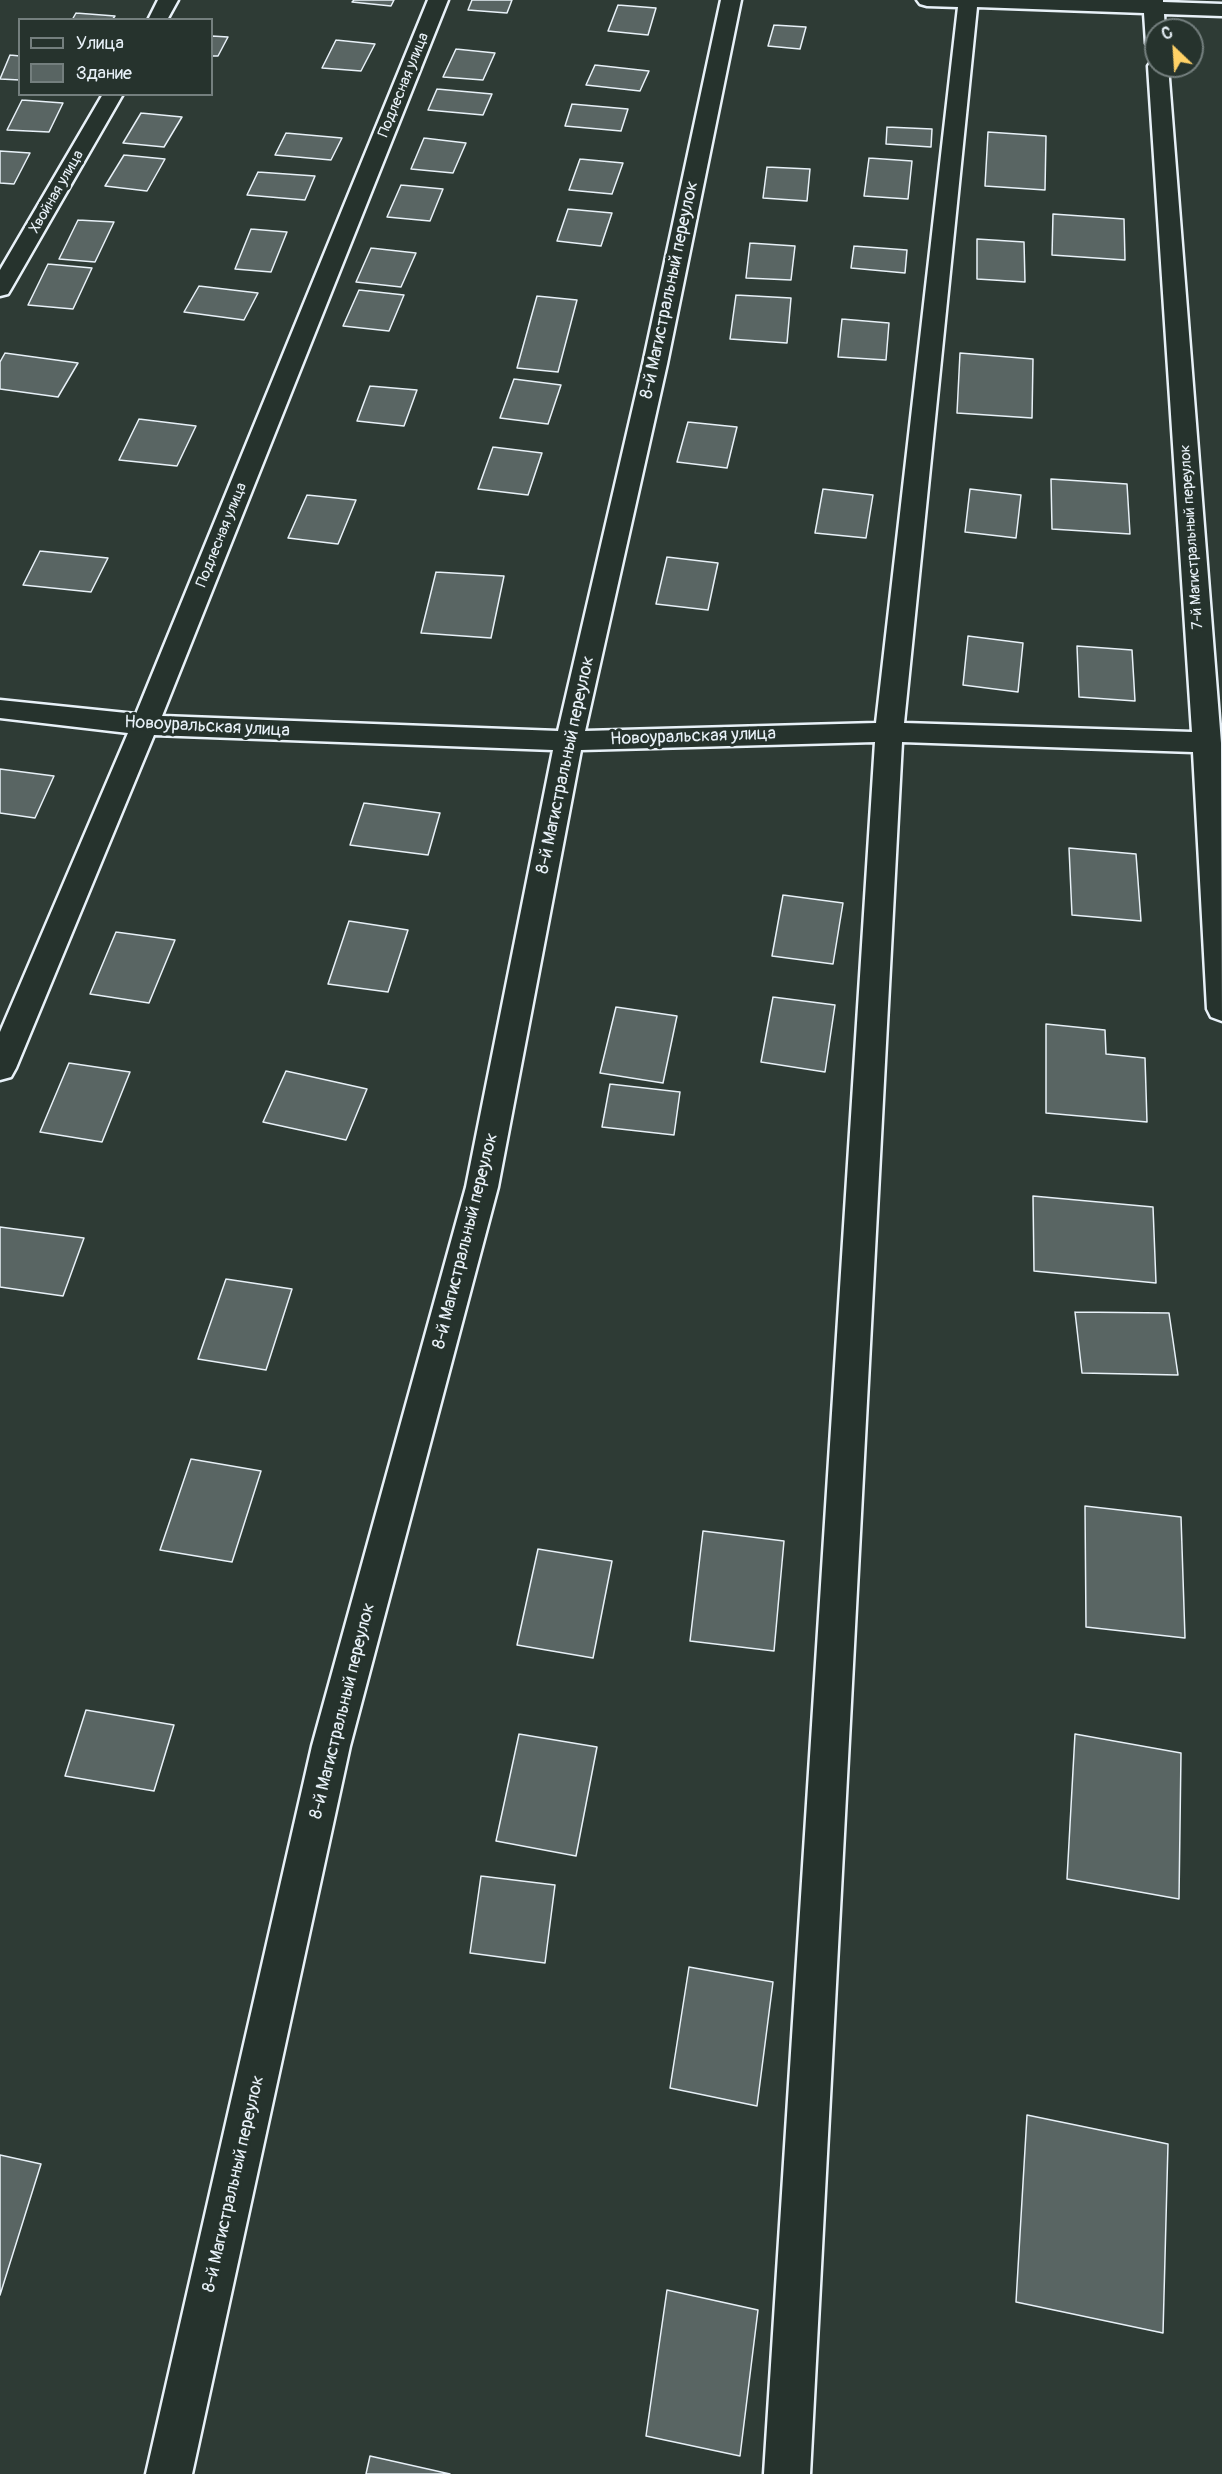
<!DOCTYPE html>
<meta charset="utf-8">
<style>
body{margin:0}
#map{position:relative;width:1222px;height:2474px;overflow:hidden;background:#2e3b35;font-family:Pangolin,sans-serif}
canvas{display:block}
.legend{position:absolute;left:18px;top:18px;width:195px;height:78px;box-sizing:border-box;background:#26332d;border:2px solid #747f7e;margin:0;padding:8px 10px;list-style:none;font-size:18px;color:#e8f1f8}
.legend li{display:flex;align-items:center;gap:12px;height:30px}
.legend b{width:30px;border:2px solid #747f7e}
.north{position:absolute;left:1144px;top:18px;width:60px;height:60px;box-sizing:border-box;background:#26332d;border:2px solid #747f7e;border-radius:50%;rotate:335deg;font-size:16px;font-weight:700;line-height:24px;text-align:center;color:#e8f1f8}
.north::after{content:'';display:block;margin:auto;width:21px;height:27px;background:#ffd166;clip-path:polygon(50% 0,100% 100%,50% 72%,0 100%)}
</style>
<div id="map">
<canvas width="1222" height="2474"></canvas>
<ul class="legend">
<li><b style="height:8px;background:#26332d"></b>Улица</li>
<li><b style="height:16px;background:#596563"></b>Здание</li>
</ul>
<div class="north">С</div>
</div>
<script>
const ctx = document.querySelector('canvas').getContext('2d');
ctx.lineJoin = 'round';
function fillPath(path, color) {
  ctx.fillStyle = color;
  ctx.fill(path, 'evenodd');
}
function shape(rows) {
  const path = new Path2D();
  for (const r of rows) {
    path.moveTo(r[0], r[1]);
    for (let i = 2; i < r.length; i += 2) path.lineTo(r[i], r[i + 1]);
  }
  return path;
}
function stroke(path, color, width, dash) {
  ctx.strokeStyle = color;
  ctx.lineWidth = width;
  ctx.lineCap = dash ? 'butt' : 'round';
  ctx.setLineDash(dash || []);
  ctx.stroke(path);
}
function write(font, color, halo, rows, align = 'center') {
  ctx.font = font + ' Pangolin,sans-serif';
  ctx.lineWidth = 6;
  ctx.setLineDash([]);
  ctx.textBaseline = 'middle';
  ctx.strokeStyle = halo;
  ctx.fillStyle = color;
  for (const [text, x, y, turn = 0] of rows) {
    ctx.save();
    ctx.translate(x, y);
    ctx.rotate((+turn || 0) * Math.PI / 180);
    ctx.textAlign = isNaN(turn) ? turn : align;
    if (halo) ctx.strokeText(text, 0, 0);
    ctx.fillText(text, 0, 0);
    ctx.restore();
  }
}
const building = shape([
 [354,0,394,0,391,6,352,2,354,0],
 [472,0,512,0,507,13,468,10,472,0],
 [618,5,656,8,648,35,608,31,618,5],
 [76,13,115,16,112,20,72,20,76,13],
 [774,25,806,27,800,49,768,46,774,25],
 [212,36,228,37,218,56,212,56,212,36],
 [336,40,375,44,361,71,322,68,336,40],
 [456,49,495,53,483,80,443,77,456,49],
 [10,55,20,56,20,80,0,79,10,55],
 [595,65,649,71,640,91,586,85,595,65],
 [437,89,492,94,483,115,428,110,437,89],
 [22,100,63,103,49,132,7,130,22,100],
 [572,104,628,109,621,131,565,126,572,104],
 [141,113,182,117,164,147,123,143,141,113],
 [887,127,932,129,931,147,886,144,887,127],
 [988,132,1046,136,1045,190,985,186,988,132],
 [286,133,342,138,331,160,275,155,286,133],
 [424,138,466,143,453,173,411,169,424,138],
 [0,151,30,153,14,184,0,183,0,151],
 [124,155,165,159,147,191,105,186,124,155],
 [869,158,912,161,908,199,864,196,869,158],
 [580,159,623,163,612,194,569,190,580,159],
 [767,167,810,169,807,201,763,198,767,167],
 [258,172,315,176,305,200,247,195,258,172],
 [401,185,443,189,430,221,387,217,401,185],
 [568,209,612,213,601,246,557,241,568,209],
 [1053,214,1124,219,1125,260,1052,255,1053,214],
 [78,220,114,222,95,262,59,259,78,220],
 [251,229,287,232,271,272,235,269,251,229],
 [977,239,1024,242,1025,282,977,279,977,239],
 [750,243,795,246,791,280,746,278,750,243],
 [854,246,907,250,905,273,851,268,854,246],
 [371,248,416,253,401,287,356,282,371,248],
 [48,264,92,268,73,309,28,305,48,264],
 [199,286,258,293,244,320,184,312,199,286],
 [359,290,404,295,389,331,343,326,359,290],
 [736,295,791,298,787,343,730,339,736,295],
 [537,296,577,300,558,372,517,368,537,296],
 [842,319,889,323,886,360,838,357,842,319],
 [5,353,78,363,58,397,0,389,0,362,5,353],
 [960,353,1033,359,1032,418,957,413,960,353],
 [514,379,561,385,548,424,500,418,514,379],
 [370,386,417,390,404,426,357,421,370,386],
 [139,419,196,426,177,466,119,460,139,419],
 [688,422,737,427,727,468,677,462,688,422],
 [493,447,542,453,528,495,478,489,493,447],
 [1051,479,1127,484,1130,534,1052,529,1051,479],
 [823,489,873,495,866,538,815,533,823,489],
 [970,489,1021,495,1016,538,965,532,970,489],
 [307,495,356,500,338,544,288,538,307,495],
 [40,551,108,558,91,592,23,585,40,551],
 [667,557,718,563,708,610,656,604,667,557],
 [436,572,504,576,491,638,421,633,436,572],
 [968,636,1023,643,1018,692,963,685,968,636],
 [1077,646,1132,650,1135,701,1079,697,1077,646],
 [0,769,54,776,35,818,0,813,0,769],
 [364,803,440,813,428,855,350,845,364,803],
 [1069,848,1136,854,1141,921,1072,915,1069,848],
 [783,895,843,903,833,964,772,956,783,895],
 [349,921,408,930,388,992,328,984,349,921],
 [116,932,175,940,149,1003,90,994,116,932],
 [773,997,835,1005,825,1072,761,1062,773,997],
 [616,1007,677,1016,663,1083,600,1073,616,1007],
 [1046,1024,1105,1030,1106,1054,1145,1058,1147,1122,1046,1113,1046,1024],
 [69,1063,130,1072,102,1142,40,1132,69,1063],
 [286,1071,367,1089,346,1140,263,1122,286,1071],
 [610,1084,680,1092,674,1135,602,1127,610,1084],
 [1033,1196,1153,1207,1156,1283,1034,1271,1033,1196],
 [0,1227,84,1238,63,1296,0,1287,0,1227],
 [226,1279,292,1289,266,1370,198,1359,226,1279],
 [1075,1312,1169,1313,1178,1375,1082,1373,1075,1312],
 [191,1459,261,1471,232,1562,160,1550,191,1459],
 [1085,1506,1181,1517,1185,1638,1086,1627,1085,1506],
 [703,1531,784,1541,774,1651,690,1641,703,1531],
 [538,1549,612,1561,593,1658,517,1645,538,1549],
 [86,1710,174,1725,154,1791,65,1776,86,1710],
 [519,1734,597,1747,576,1856,496,1841,519,1734],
 [1075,1734,1181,1753,1179,1899,1067,1879,1075,1734],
 [481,1876,555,1885,545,1963,470,1953,481,1876],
 [689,1967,773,1982,757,2106,670,2088,689,1967],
 [1027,2115,1168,2144,1163,2333,1016,2302,1027,2115],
 [0,2155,41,2164,0,2295,0,2155],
 [667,2290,758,2310,740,2456,646,2436,667,2290],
 [370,2456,450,2474,366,2474,370,2456]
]);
fillPath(building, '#596563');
stroke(building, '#e8f1f8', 1.5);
const minor = shape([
 [158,0,178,0,167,20,148,20,158,0],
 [428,0,448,0,162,716,558,731,643,364,721,0,741,0,667,364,585,731,876,723,958,7,927,6,920,4,917,0,1163,0,1163,2,1222,4,1222,16,1164,14,1165,30,1156,30,1156,49,1149,47,1146,43,1144,13,977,7,904,723,1192,732,1148,66,1151,62,1156,61,1156,66,1168,66,1221,743,1222,1021,1211,1017,1207,1009,1193,752,902,742,810,2474,764,2474,875,742,581,750,498,1187,350,1746,192,2474,146,2474,312,1746,466,1187,553,750,154,735,16,1068,11,1077,0,1080,0,1032,128,733,0,718,0,700,136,714,428,0],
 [103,94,123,94,11,289,8,294,0,296,0,270,103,94]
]);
stroke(minor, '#e8f1f8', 5);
fillPath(minor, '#26332d');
write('15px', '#e8f1f8', '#26332d', [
 ["Подлесная улица",404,85,-68],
 ["Хвойная улица",57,192,-60],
 ["Подлесная улица",222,535,-68],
 ["7-й Магистральный переулок",1192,537,-94]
]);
write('18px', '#e8f1f8', '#26332d', [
 ["8-й Магистральный переулок",670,290,-78],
 ["Новоуральская улица",207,727,3],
 ["Новоуральская улица",693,737,-2],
 ["8-й Магистральный переулок",566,765,-78],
 ["8-й Магистральный переулок",466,1241,-76],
 ["8-й Магистральный переулок",343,1711,-76],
 ["8-й Магистральный переулок",234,2184,-77]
]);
</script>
